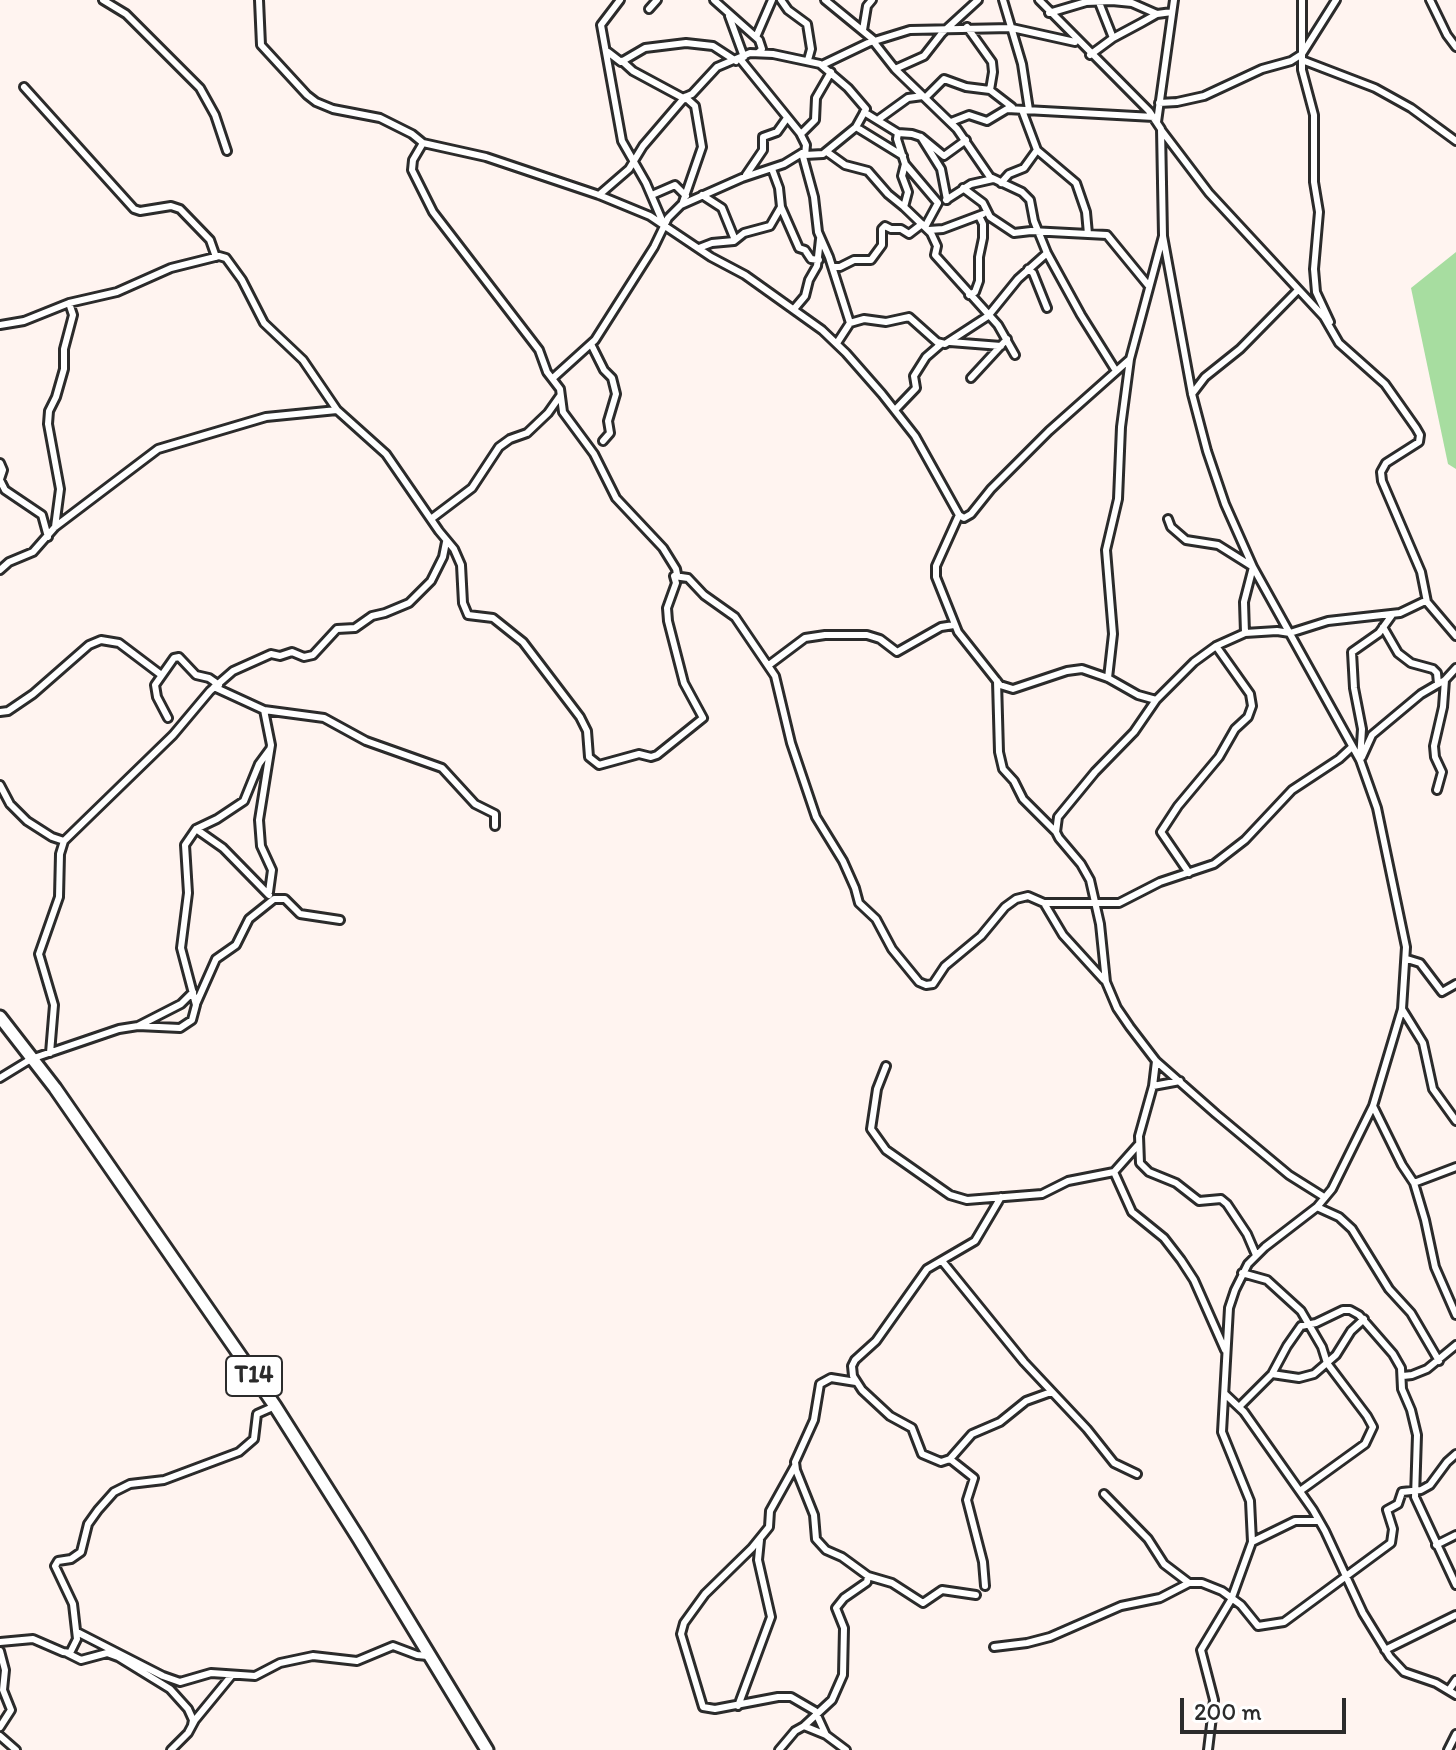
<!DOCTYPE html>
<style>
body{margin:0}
#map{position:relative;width:1456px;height:1750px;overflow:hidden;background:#fff4f0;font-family:Itim,sans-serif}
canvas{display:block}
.scale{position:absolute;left:1180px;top:1698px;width:166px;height:36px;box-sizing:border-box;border:4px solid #2b2b2b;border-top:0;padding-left:10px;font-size:24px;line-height:28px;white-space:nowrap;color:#2b2b2b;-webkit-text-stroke:6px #fff;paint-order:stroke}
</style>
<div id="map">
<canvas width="1456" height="1750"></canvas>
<div class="scale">200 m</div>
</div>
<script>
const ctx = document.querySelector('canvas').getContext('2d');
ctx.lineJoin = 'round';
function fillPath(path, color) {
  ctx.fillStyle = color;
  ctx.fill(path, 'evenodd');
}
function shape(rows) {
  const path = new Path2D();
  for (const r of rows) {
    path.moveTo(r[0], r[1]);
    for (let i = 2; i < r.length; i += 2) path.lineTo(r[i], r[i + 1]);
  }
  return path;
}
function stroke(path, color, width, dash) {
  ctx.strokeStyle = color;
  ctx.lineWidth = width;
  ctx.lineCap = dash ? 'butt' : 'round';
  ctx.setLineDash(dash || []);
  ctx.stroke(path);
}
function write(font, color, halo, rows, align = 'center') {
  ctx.font = font + ' Itim,sans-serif';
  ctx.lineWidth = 6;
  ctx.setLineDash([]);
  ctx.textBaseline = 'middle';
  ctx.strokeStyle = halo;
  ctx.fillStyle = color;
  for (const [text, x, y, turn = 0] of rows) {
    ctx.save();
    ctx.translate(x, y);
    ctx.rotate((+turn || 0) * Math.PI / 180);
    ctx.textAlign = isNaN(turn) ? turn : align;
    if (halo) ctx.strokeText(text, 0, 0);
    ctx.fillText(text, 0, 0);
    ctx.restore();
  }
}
fillPath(shape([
 [1456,252,1456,469,1448,464,1411,288]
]), '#a7dda0');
const street = shape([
 [103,0,126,14,200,88,215,115,227,151],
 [259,0,261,45,307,95,316,102,333,109,380,118,412,134,423,143],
 [620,0,601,25,622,141,646,183,664,225],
 [714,0,759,40,762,49,759,52],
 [781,0,788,10,807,24,811,49,808,60],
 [825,0,875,41],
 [1003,0,1022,64,1029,110],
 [1039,0,1149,111,1161,129,1163,236,1192,394,1207,451,1225,504,1253,567,1360,760,1377,808,1406,947,1402,1009,1373,1106,1332,1189,1317,1207,1265,1247,1248,1264,1235,1290,1229,1308,1222,1432,1250,1501,1252,1542,1231,1600,1201,1650,1214,1700,1208,1750],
 [1098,0,1113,38],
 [1302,0,1302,70,1314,115,1314,182,1319,212,1314,269,1316,292,1330,322],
 [1430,0,1447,35,1456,47],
 [649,9,657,0],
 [1049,13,1086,2,1112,1,1132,3,1157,14],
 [729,16,744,57],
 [967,27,992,62,993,72,990,90,1012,107],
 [863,30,867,6,872,0],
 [756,37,772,0],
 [873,41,895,69,957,129,990,177,1022,192,1030,200,1034,221,1047,253,1081,315,1116,371],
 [608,52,621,62,645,48,686,43,713,46,736,61],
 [1090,55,1113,38,1141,23,1157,14,1172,12],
 [740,59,800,133,806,145,805,155],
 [1302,60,1375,88,1411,108,1456,141],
 [622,61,633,71,685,99],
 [822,65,868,43,910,30,1012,28,1075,42],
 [895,69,924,56,942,33,978,0],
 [24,87,134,209,140,211,171,206,180,209,210,240,216,257],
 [925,98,944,79,966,87,990,90],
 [1159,103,1177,102,1204,96,1262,69,1291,61,1302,54,1336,0],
 [1022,110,1037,150,1076,183,1086,212,1088,234],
 [864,112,898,133,912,134,921,137,944,156,966,140],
 [879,119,908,98,923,96],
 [951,122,969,115,987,121,1007,109,1154,117],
 [1157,122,1174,0],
 [856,127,903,156],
 [1162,131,1209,193,1324,317,1339,343,1385,384,1416,428,1420,435,1419,442,1386,463,1381,472,1382,481,1421,572,1427,602],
 [898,133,897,139,905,164,902,176,908,192,904,207,931,233,937,246,935,255,998,325,1015,355],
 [801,134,815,120,816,98,831,72],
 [921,137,941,169,947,200],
 [827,152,845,165,868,171,888,194,904,207],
 [802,153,814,197,818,232,829,257,850,323,837,343],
 [905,164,938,203,925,227],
 [772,169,779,188,781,207,799,248,805,250,811,259,819,260],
 [746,175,763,150,763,137,777,132,787,118],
 [1001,183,1009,174,1024,168,1037,150],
 [963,188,983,203,990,217,1014,233,1031,231,1107,235,1148,285],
 [652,195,675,185,686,196],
 [702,195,722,208,735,240],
 [946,200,971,184,993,179],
 [683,202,702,147,695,106,685,97],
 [929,230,943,229,983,214],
 [699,248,712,243,734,241,744,233,770,226,781,207],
 [833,267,840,267,854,260,871,260,882,245,882,229,885,226,891,229,901,229,909,234,922,224],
 [1028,269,1033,273,1047,308],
 [969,295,975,292,979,281,979,257,983,238,983,224,979,216],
 [794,309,805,296,809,280,817,266,820,239],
 [850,323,864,319,886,322,909,317,937,342,945,344,988,316,1018,279,1047,253],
 [0,325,24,321,69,303,117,292,171,268,219,256,226,258,242,280,264,323,303,360,337,410,386,454,439,531,454,549,461,565,463,603,468,615,493,618,523,642,580,717,587,731,589,757,599,765,639,754,651,757,657,755,703,718,684,683,668,621,667,608,676,583,674,576,677,574,676,569,663,548,616,498,594,454,563,412,560,389,547,372,539,350,433,212,412,170,413,160,423,143,486,157,599,195,650,216,711,257,745,275,822,330,846,353,882,394,915,436,959,515,964,518,971,514,991,489,1049,431,1130,359,1163,236],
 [950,342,1001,346],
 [591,344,604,370,612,378,616,394,608,421,610,433,603,441],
 [553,378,595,340,654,247,668,218,681,205,742,178,784,164,802,153,805,155,823,154,856,127,866,109,848,88,820,64,773,54,750,53,717,67,692,94,685,97,643,146,629,169,599,195],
 [971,378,1007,339],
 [1192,394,1205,377,1240,349,1298,290],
 [895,410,916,388,914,376,926,357,941,344],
 [0,463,3,470,0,479],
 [0,480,5,490,42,515,48,537],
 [959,515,936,566,936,577,958,632,1000,685,1013,689,1067,671,1082,669,1108,678,1138,695,1156,700],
 [431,519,472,488,499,447,510,439,527,433,548,413,560,396],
 [1168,519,1171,527,1186,540,1218,545,1253,567,1244,602,1245,633],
 [55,527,60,489,48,424,49,411,56,397,64,369,64,349,73,315,69,303],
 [0,570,9,562,33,552,55,527,158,449,266,417,337,410],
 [674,576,688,578,704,595,735,617,775,676,791,743,816,817,843,861,855,888,859,903,876,919,892,949,919,982,926,985,933,984,945,966,981,936,1005,907,1016,899,1028,896,1044,903,1063,935,1104,980],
 [1383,627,1398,653,1411,663,1433,669,1437,673,1438,684],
 [769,665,805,638,825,635,867,635,880,639,897,652,941,627,954,625],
 [1108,678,1113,634,1106,550,1118,499,1121,427,1130,359],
 [997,681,999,752,1003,769,1014,781,1023,799,1056,832],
 [214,687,264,710,324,718,366,741,442,768,475,804,495,814,495,826],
 [264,710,271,745,259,820,261,846,272,870,269,892],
 [0,712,8,711,33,694,89,645,101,640,119,643,160,674],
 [168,718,157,697,155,685,174,658,179,657,196,675,209,678,219,685],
 [1362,757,1372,735,1421,694,1445,680,1456,668],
 [1360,760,1362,729,1354,688,1352,652,1379,633,1392,615],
 [0,785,10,804,27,821,52,837,64,841],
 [1437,790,1442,772,1435,757,1434,746,1443,707,1445,680],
 [196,829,223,848,269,895],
 [1189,873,1161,832,1178,806,1219,757,1235,729,1248,717,1252,706,1250,694,1216,646],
 [1045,903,1119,903,1160,882,1214,864,1245,840,1292,790,1339,759,1352,747],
 [1407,959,1420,963,1442,992,1456,984],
 [196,1004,216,959,236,945,249,919,274,899,285,899,300,914,340,920],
 [1402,1009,1423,1043,1433,1089,1456,1121],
 [138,1026,181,1004,193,992],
 [50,1053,54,1005,39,954,59,897,60,854,64,841,173,735,210,691,233,671,271,654,280,656,292,652,304,657,313,655,337,629,355,628,372,616,385,613,409,603,431,581,443,557,446,542],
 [1156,1061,1153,1086,1139,1136,1140,1163,1149,1172,1176,1183,1199,1201,1221,1199,1227,1204,1247,1234,1256,1255],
 [886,1066,877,1089,871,1129,886,1150,950,1195,967,1200,1042,1194,1068,1181,1114,1172,1138,1145],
 [0,1078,31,1059,119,1029,138,1026,180,1028,192,1020,196,1005,181,948,188,893,185,845,196,829,217,819,244,801,259,764,270,749],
 [1153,1086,1180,1081],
 [1373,1106,1402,1165,1414,1183,1425,1220,1435,1267,1456,1315],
 [1114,1172,1132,1212,1164,1238,1181,1260,1194,1280,1225,1350],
 [1414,1183,1456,1167],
 [1001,1197,975,1241,927,1269,876,1341,855,1360,852,1366,853,1376,862,1390,890,1416,912,1428,922,1454,941,1462,950,1459,972,1434,1000,1422,1026,1401,1051,1392],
 [1324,1197,1289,1175,1216,1114,1156,1061,1130,1027,1117,1008,1106,982,1100,924,1090,880,1081,864,1059,838,1056,832,1058,817,1095,772,1134,732,1156,700,1194,662,1216,646,1245,633,1277,631,1290,633,1328,621,1400,613,1423,602,1427,602,1456,636],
 [1317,1207,1339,1217,1352,1229,1389,1289,1411,1313,1439,1361],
 [942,1261,1024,1362,1087,1429,1114,1463,1137,1474],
 [1242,1273,1267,1280,1301,1311,1322,1347,1327,1363,1367,1416,1373,1427,1365,1444,1300,1491],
 [1272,1374,1299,1378,1314,1374,1336,1355,1351,1331,1364,1319],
 [1403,1376,1412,1375,1427,1369,1456,1345],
 [856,1382,831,1378,820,1384,814,1420,795,1462,796,1470,814,1515,816,1539,826,1550,842,1557,868,1576,892,1583,923,1603,942,1590,976,1595],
 [1225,1394,1244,1412,1313,1510,1325,1531,1363,1613,1390,1657,1404,1672,1436,1683,1456,1695],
 [1239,1407,1272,1374,1287,1346,1301,1326,1316,1323,1343,1310,1350,1310,1359,1315,1393,1354,1401,1368,1402,1389,1411,1410,1417,1435,1415,1497,1456,1585],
 [950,1459,974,1478,967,1500,983,1562,985,1586],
 [795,1466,770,1511,769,1527,752,1548,705,1594,684,1623,681,1634,703,1707,715,1709,778,1697,791,1697,815,1711,826,1735],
 [1104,1494,1148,1539,1164,1564,1189,1583],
 [1252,1542,1295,1521,1319,1521],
 [1436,1545,1456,1535],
 [77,1632,163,1676,180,1682,211,1673,255,1676,280,1663,313,1656,357,1661,393,1646,417,1655,428,1656],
 [0,1642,33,1639,63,1652,70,1653,77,1639,73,1604,55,1566,58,1561,71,1559,81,1552,88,1524,98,1510,114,1492,130,1484,164,1480,239,1452,254,1439,257,1414,275,1406],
 [994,1647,1027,1643,1050,1637,1121,1606,1160,1598,1189,1583,1202,1583,1222,1591,1241,1605,1258,1626,1284,1622,1391,1543,1393,1529,1387,1510,1398,1504,1402,1492,1421,1490,1430,1485,1447,1462,1456,1454],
 [1385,1650,1456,1615],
 [0,1651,5,1670,3,1690,11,1710,0,1727],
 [67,1653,81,1660,107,1653,118,1657,170,1689,188,1709,193,1720,192,1725],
 [1449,1690,1456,1680],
 [738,1706,771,1617,758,1560,760,1540],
 [804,1726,832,1700,843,1675,844,1628,836,1608,844,1598,867,1582,868,1576],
 [0,1736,16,1750],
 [171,1750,188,1733,195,1720,232,1675],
 [779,1750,795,1731,804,1726,826,1735,846,1750],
 [1448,1750,1456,1734]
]);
const highway = shape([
 [0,1017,55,1088,275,1406,359,1539,487,1750]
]);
stroke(street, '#2b2b2b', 12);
stroke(highway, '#2b2b2b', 17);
stroke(street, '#fff', 6);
stroke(highway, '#fff', 11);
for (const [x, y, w] of [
 [254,1376,56]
]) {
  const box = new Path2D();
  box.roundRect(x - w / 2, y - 20, w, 40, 6);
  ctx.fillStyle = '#fff';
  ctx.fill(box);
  stroke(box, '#2b2b2b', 2);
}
write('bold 24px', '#2b2b2b', null, [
 ["T14",254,1376]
]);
</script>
